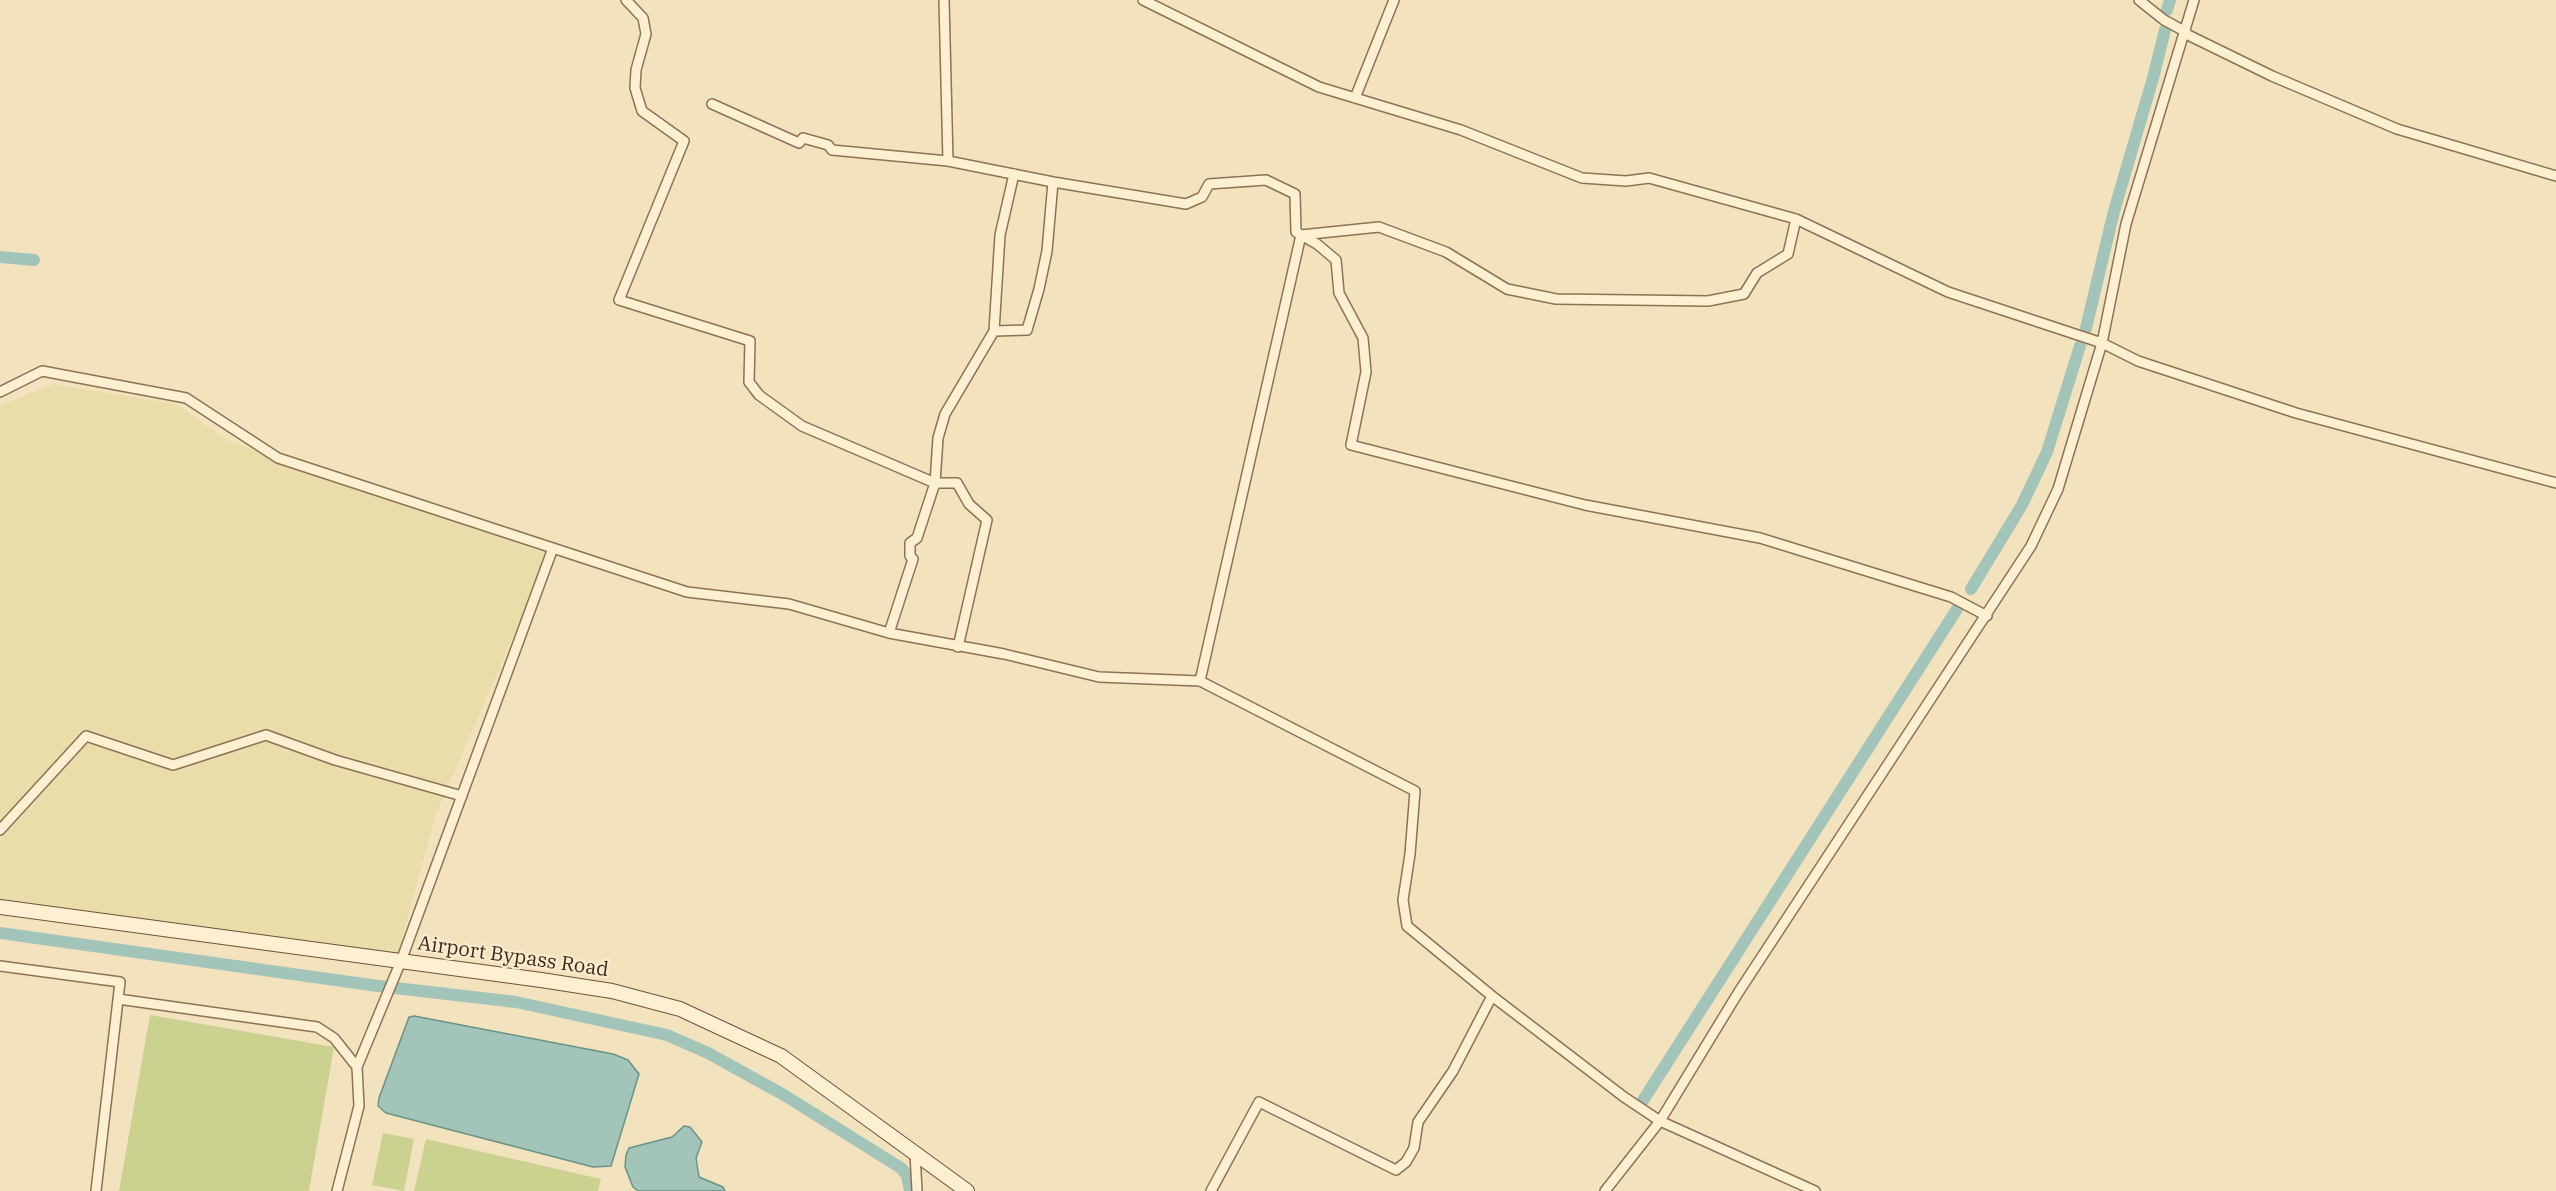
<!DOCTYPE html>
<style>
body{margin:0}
canvas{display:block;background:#f3e2be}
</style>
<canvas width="2556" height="1191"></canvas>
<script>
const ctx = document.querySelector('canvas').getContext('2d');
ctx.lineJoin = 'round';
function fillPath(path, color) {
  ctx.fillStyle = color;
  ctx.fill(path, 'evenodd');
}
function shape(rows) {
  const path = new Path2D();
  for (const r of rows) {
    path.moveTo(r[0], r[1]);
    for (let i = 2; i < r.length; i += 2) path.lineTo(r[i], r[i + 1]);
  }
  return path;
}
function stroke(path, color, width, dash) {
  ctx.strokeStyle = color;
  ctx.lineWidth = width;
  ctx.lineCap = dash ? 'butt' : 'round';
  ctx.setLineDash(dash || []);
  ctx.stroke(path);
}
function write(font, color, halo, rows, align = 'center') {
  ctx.font = font + ' "IBM Plex Serif",serif';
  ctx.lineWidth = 4.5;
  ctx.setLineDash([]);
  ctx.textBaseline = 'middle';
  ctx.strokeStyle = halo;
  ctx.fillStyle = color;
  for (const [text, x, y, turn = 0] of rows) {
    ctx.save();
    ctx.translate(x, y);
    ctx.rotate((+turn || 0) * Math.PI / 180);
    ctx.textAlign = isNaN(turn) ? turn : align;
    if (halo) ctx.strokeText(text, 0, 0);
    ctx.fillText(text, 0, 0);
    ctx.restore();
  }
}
fillPath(shape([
 [52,384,177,404,227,440,549,555,436,814,398,953,0,905,0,406]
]), '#e9deaa');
fillPath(shape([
 [150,1015,334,1047,309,1191,119,1191],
 [383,1133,414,1139,404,1191,372,1185],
 [426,1139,601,1179,598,1191,414,1191]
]), '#cbd290');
const water = shape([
 [414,1016,613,1054,628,1060,639,1074,611,1166,593,1167,386,1113,378,1106,379,1098,409,1017,414,1016],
 [684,1126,690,1127,702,1142,696,1158,699,1177,723,1187,725,1191,638,1191,633,1187,625,1167,626,1155,629,1148,672,1137,684,1126]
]);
fillPath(water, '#a2c4b9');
stroke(water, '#689387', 1.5);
stroke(shape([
 [2167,10,2170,0],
 [0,257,34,260],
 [2086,328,2114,211,2153,78,2165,30],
 [1971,589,2022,505,2047,452,2080,346],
 [0,933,378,986,516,1002,667,1035,708,1053,784,1095,901,1168,907,1175,910,1191],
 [1642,1102,1957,609]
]), '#a2c4b9', 12);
const street = shape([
 [626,0,643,18,646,34,636,70,635,88,642,111,684,141,619,300,750,341,749,382,759,395,802,426,935,483,917,538,910,543,910,556,913,559,889,633],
 [944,0,948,161,1053,182],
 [1143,0,1319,87,1461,130,1582,178,1626,181,1649,178,1796,219,1948,292,2102,343,2138,361,2296,413,2556,483],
 [2139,0,2164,20,2186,32],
 [2186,34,2272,76,2397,129,2556,176],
 [1355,98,1394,0],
 [712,104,799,143,803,138,828,145,832,150,948,161],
 [994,331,1000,235,1014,174],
 [0,392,42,371,186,398,278,458,687,592,789,604,889,633,1004,654,1099,677,1200,681,1415,791,1410,854,1403,900,1407,926,1492,996],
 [958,647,987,520,969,504,957,483,935,483,938,438,945,414,994,331,1027,330,1039,289,1047,251,1053,182,1186,204,1202,197,1209,184,1266,180,1295,194,1296,232,1317,244,1336,260,1339,293,1363,338,1366,372,1351,445,1585,505,1760,538,1951,597,1987,616],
 [1200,681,1301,235,1379,227,1446,252,1507,289,1556,299,1708,301,1744,294,1757,273,1788,254,1796,219],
 [0,830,86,736,173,765,266,735,335,760,462,796],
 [0,966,120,982,96,1191],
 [118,999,317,1027,334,1038,357,1067,359,1106,337,1191],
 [357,1067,401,961,553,548],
 [915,1153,917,1191],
 [1211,1191,1259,1102,1396,1170,1406,1162,1414,1148,1418,1122,1453,1071,1492,996,1624,1097,1660,1121,1815,1191],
 [1605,1191,1660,1121,1738,993,2031,546,2058,489,2102,343,2126,224,2194,0]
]);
const secondary = shape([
 [0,907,541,980,612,991,680,1009,781,1056,967,1191]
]);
stroke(street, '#8d7254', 12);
stroke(secondary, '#6f5238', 16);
stroke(street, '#fdefd2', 9);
stroke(secondary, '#fdefd2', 14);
write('20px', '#3b2a1b', '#f9ecce', [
 ["Airport Bypass Road",513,957,8]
]);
</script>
